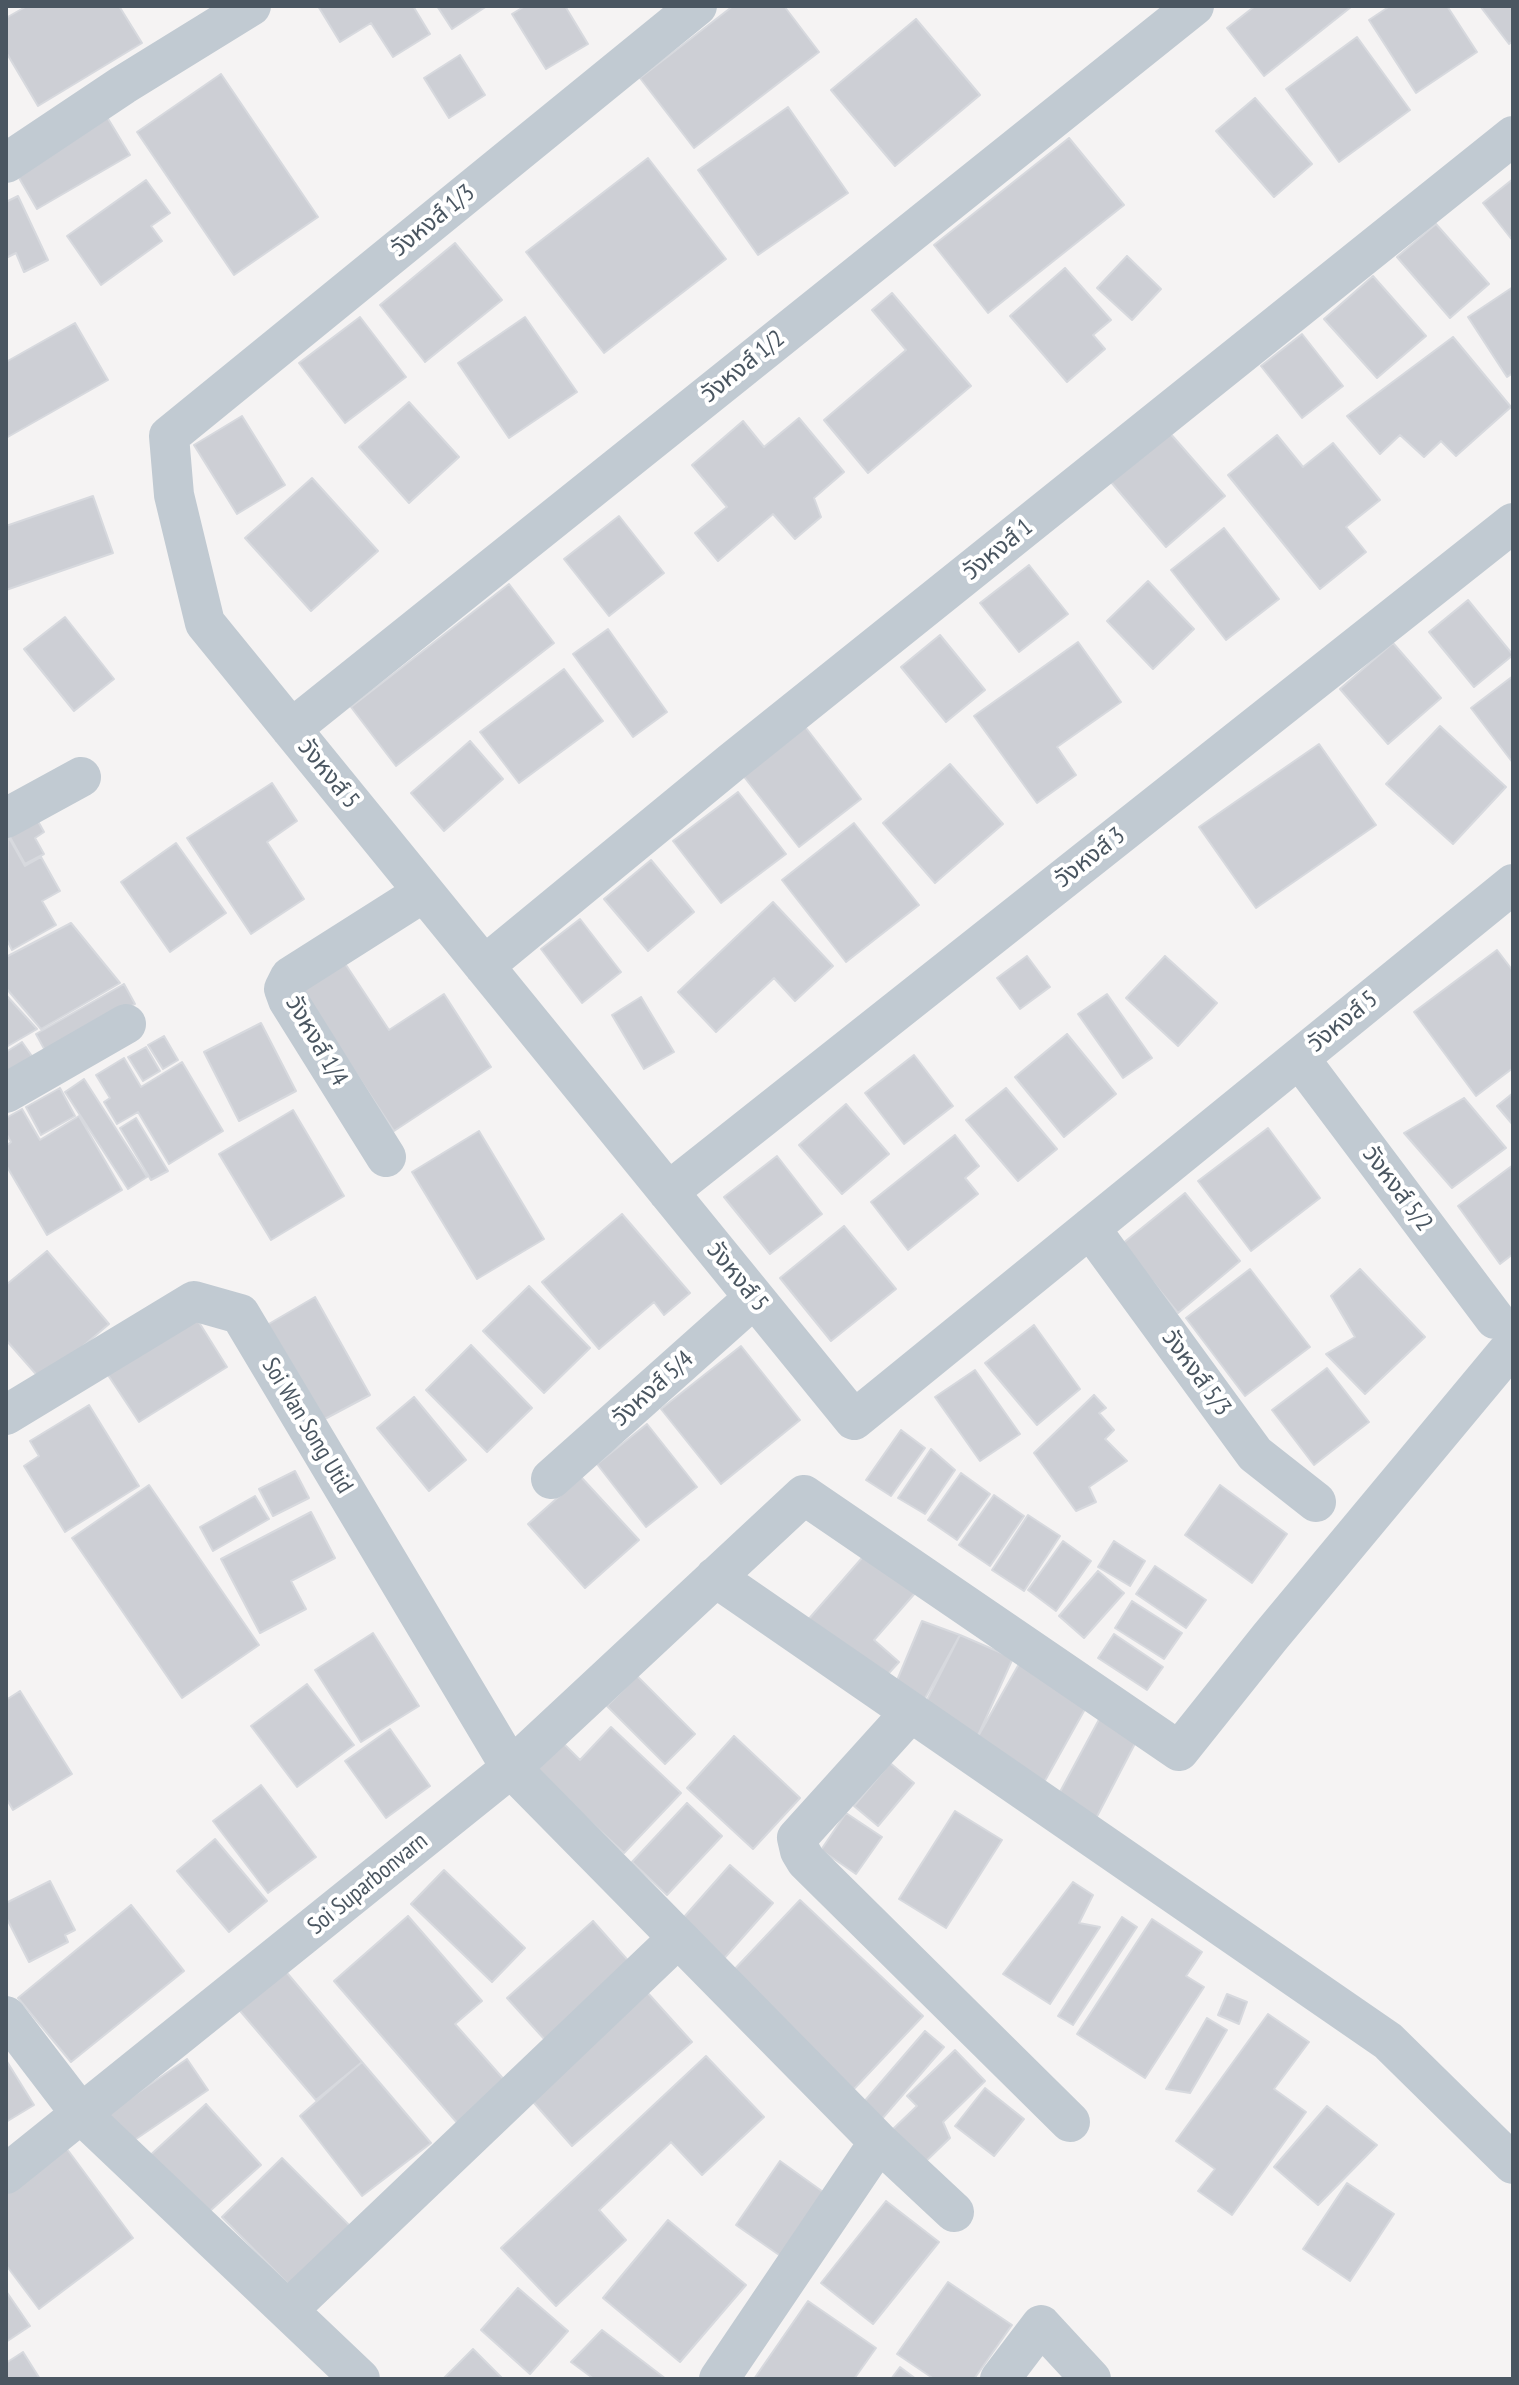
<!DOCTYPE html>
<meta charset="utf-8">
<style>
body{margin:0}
#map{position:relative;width:1519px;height:2385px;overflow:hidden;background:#f5f3f3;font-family:"PT Sans Narrow",sans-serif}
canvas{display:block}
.frame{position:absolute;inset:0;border:8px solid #4a5661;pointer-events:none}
</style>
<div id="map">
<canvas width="1519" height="2385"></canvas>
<div class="frame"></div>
</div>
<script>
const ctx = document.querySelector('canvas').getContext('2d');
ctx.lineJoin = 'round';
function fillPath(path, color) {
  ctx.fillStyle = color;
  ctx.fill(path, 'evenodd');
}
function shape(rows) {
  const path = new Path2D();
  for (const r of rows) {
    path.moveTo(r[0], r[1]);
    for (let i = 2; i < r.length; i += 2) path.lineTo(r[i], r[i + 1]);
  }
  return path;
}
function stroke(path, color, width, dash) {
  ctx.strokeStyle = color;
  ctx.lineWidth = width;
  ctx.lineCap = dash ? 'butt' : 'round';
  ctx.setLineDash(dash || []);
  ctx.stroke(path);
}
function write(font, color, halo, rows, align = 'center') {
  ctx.font = font + ' "PT Sans Narrow","Noto Sans Thai",sans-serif';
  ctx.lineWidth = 8;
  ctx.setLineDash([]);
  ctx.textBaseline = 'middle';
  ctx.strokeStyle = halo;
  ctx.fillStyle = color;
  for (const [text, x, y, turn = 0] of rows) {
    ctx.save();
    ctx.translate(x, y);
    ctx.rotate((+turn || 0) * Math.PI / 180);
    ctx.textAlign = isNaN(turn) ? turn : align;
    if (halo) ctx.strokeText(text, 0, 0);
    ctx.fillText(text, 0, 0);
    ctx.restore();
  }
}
const building = shape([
 [27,6,119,6,142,43,38,106,6,52,6,18,27,6],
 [318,6,413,6,430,34,393,57,371,23,340,42,318,6],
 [437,6,487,6,452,29,437,6],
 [525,6,565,6,588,44,546,69,512,14,525,6],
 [733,6,784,6,819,52,694,148,640,78,733,6],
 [1255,6,1350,6,1351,7,1264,76,1227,28,1255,6],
 [1390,6,1447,6,1477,52,1416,93,1369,20,1390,6],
 [1480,6,1513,6,1513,41,1509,44,1480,6],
 [916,19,980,95,895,166,831,90,916,19],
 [1357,37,1410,110,1339,162,1286,89,1357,37],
 [460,55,485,95,449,118,424,78,460,55],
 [221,74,318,217,234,275,137,132,221,74],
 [1255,98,1312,164,1274,197,1216,131,1255,98],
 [788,107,848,193,758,255,698,170,788,107],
 [107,117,130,155,37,209,15,171,107,117],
 [1069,138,1124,205,988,313,934,245,1069,138],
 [648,158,726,259,604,353,526,252,648,158],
 [1513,179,1513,241,1483,203,1513,179],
 [146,180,170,213,151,226,162,241,101,285,67,236,146,180],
 [18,196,48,260,24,272,16,253,6,258,6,202,18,196],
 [1436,224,1489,284,1450,318,1397,257,1436,224],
 [455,243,502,300,425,362,380,305,455,243],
 [1127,256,1161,289,1132,320,1097,288,1127,256],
 [1065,268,1111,320,1093,335,1105,349,1067,382,1010,316,1065,268],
 [1373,276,1426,336,1377,378,1324,319,1373,276],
 [1513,287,1513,373,1507,377,1468,317,1513,287],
 [892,293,971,386,868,473,824,420,906,350,872,310,892,293],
 [360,317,406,377,345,423,299,363,360,317],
 [525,317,577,392,509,438,458,363,525,317],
 [75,323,108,380,6,438,6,362,75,323],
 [1302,334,1343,386,1302,418,1261,366,1302,334],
 [1453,337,1511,407,1456,456,1441,441,1424,457,1400,435,1380,454,1347,416,1453,337],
 [409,402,459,457,409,503,359,447,409,402],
 [242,416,285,485,237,514,194,445,242,416],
 [799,418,844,472,814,498,821,517,795,539,773,514,718,561,695,533,727,507,692,465,743,421,764,447,799,418],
 [1169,432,1225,496,1166,547,1111,482,1169,432],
 [1277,435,1303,467,1333,443,1380,500,1346,527,1366,552,1320,589,1228,475,1277,435],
 [312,478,378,551,311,611,245,538,312,478],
 [93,496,113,553,6,590,6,526,93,496],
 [619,516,664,573,609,616,564,559,619,516],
 [1224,528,1279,599,1226,640,1171,570,1224,528],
 [1029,565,1068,614,1019,652,980,603,1029,565],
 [1148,581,1194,629,1153,669,1107,621,1148,581],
 [509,584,554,643,396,766,351,707,509,584],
 [1468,600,1513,655,1474,687,1429,632,1468,600],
 [65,617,114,679,74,711,24,649,65,617],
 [608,629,667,712,633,737,573,654,608,629],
 [940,635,985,690,946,722,901,667,940,635],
 [1078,642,1121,702,1057,747,1076,775,1037,803,974,716,1078,642],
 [1393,643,1441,698,1388,744,1340,689,1393,643],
 [564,669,603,721,519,783,480,732,564,669],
 [1513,676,1513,763,1471,708,1513,676],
 [796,715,861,799,799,847,734,764,796,715],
 [1440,726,1506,787,1453,844,1386,784,1440,726],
 [470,741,503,779,444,831,411,793,470,741],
 [1319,744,1376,825,1256,908,1199,827,1319,744],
 [950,764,1003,824,935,883,883,823,950,764],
 [272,783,297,821,267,842,304,899,251,934,187,838,272,783],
 [738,792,786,854,721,903,673,841,738,792],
 [34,814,44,832,35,838,44,854,25,864,6,830,34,814],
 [854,823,919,905,846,962,782,880,854,823],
 [8,836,25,866,41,857,60,891,42,901,56,925,12,950,6,938,8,836],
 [176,843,226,913,170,952,121,882,176,843],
 [651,860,694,912,648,951,604,899,651,860],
 [773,902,833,966,795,1001,774,978,716,1032,678,992,773,902],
 [580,919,621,972,582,1003,541,949,580,919],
 [71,923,120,983,41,1029,6,988,6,957,71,923],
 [1497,950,1513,971,1513,1068,1476,1096,1414,1012,1497,950],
 [1027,956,1050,987,1020,1009,997,978,1027,956],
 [1165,956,1217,1003,1178,1046,1126,998,1165,956],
 [344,962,389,1030,444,994,491,1067,394,1131,301,990,344,962],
 [124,984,135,1004,47,1054,36,1034,124,984],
 [1107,994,1152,1058,1123,1078,1078,1014,1107,994],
 [6,995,37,1029,8,1046,6,1043,6,995],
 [641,997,674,1052,644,1069,612,1015,641,997],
 [261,1023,296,1091,239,1121,204,1052,261,1023],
 [1067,1034,1116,1094,1064,1137,1015,1077,1067,1034],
 [164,1036,178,1060,163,1069,148,1045,164,1036],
 [22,1042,34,1059,6,1076,6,1052,22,1042],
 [146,1047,160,1071,143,1081,128,1057,146,1047],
 [914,1055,953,1106,904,1144,865,1093,914,1055],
 [124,1058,141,1087,182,1062,223,1131,169,1164,138,1112,117,1124,104,1102,110,1098,96,1075,124,1058],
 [84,1079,147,1177,128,1189,65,1092,84,1079],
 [60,1088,75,1116,41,1135,26,1107,60,1088],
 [1006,1088,1057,1149,1018,1181,966,1120,1006,1088],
 [1513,1093,1513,1125,1497,1106,1513,1093],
 [1464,1098,1506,1148,1452,1188,1404,1133,1464,1098],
 [846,1104,889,1154,842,1194,799,1145,846,1104],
 [22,1109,40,1140,79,1116,122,1190,47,1235,6,1165,6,1146,11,1142,6,1133,6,1118,22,1109],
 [293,1110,344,1196,271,1240,219,1154,293,1110],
 [136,1118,168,1171,151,1180,120,1128,136,1118],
 [1268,1128,1320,1198,1251,1251,1198,1181,1268,1128],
 [479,1131,544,1239,477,1279,412,1172,479,1131],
 [955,1135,979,1166,965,1178,978,1194,908,1250,871,1202,955,1135],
 [777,1156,822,1214,770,1254,724,1197,777,1156],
 [1513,1165,1513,1254,1500,1264,1458,1206,1513,1165],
 [1185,1193,1240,1261,1178,1313,1122,1244,1185,1193],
 [622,1214,690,1293,664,1315,654,1302,599,1349,542,1282,622,1214],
 [844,1226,896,1289,831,1341,780,1278,844,1226],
 [47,1251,109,1324,42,1381,6,1340,6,1285,47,1251],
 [1250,1269,1310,1347,1245,1396,1186,1318,1250,1269],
 [1360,1269,1425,1337,1365,1394,1326,1354,1355,1337,1331,1296,1360,1269],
 [529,1286,590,1348,544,1393,483,1331,529,1286],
 [315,1297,370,1395,321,1421,267,1325,315,1297],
 [195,1316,227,1367,139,1422,106,1372,195,1316],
 [1034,1325,1080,1389,1037,1425,985,1363,1034,1325],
 [471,1345,532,1408,487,1452,426,1390,471,1345],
 [741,1346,800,1420,721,1484,661,1409,741,1346],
 [1327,1368,1369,1422,1314,1465,1272,1410,1327,1368],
 [975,1370,1020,1434,980,1461,935,1397,975,1370],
 [1094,1395,1106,1408,1099,1413,1114,1430,1105,1439,1127,1461,1089,1487,1096,1502,1076,1511,1034,1453,1094,1395],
 [414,1397,466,1460,429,1491,377,1428,414,1397],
 [89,1405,139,1486,65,1532,24,1466,39,1456,30,1441,89,1405],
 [647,1424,697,1487,646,1527,597,1464,647,1424],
 [901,1430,925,1448,891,1496,866,1480,901,1430],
 [931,1449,955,1470,925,1514,898,1498,931,1449],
 [295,1471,309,1498,273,1516,259,1489,295,1471],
 [961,1473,990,1494,957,1540,928,1520,961,1473],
 [581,1477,639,1540,585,1588,528,1524,581,1477],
 [149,1485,259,1645,182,1698,72,1538,149,1485],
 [1220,1485,1287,1534,1252,1583,1185,1535,1220,1485],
 [994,1495,1024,1516,990,1566,959,1545,994,1495],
 [255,1496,269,1519,213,1551,200,1527,255,1496],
 [311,1512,335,1558,291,1581,306,1609,260,1633,221,1559,311,1512],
 [1028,1515,1060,1536,1024,1591,992,1570,1028,1515],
 [1063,1541,1091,1561,1056,1611,1028,1590,1063,1541],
 [1114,1541,1145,1561,1130,1586,1098,1567,1114,1541],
 [868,1551,916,1592,874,1640,899,1662,879,1684,807,1621,868,1551],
 [1155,1566,1206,1600,1186,1628,1136,1594,1155,1566],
 [1098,1571,1124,1593,1084,1638,1059,1616,1098,1571],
 [1132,1601,1182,1633,1164,1659,1115,1628,1132,1601],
 [922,1621,960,1635,923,1702,893,1690,922,1621],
 [373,1633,419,1706,361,1742,315,1670,373,1633],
 [1114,1634,1163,1667,1147,1690,1098,1658,1114,1634],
 [960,1635,1013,1658,976,1740,921,1712,960,1635],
 [1019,1664,1089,1702,1042,1786,972,1747,1019,1664],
 [637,1676,695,1734,665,1764,607,1706,637,1676],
 [307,1684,354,1745,297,1787,251,1726,307,1684],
 [20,1691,72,1774,13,1810,6,1798,6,1700,20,1691],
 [1102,1714,1140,1734,1093,1824,1054,1803,1102,1714],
 [611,1727,681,1793,624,1853,536,1771,562,1742,580,1760,611,1727],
 [390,1729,430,1786,386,1818,345,1761,390,1729],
 [734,1736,800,1798,753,1849,687,1788,734,1736],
 [890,1763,914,1783,878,1826,854,1806,890,1763],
 [261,1785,316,1857,268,1893,213,1821,261,1785],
 [687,1803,722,1836,667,1895,632,1862,687,1803],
 [955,1811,1002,1840,946,1928,899,1899,955,1811],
 [846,1813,882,1837,856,1874,821,1850,846,1813],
 [215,1839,267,1901,229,1932,177,1871,215,1839],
 [730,1865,773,1903,720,1963,677,1925,730,1865],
 [444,1870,525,1948,492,1982,411,1904,444,1870],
 [50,1881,75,1930,65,1935,68,1942,29,1962,6,1917,6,1903,50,1881],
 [1073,1882,1093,1895,1079,1923,1100,1927,1050,2004,1003,1974,1073,1882],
 [800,1900,923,2016,853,2090,730,1974,800,1900],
 [131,1905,184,1971,71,2062,18,1998,131,1905],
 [408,1916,482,2001,455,2024,507,2083,459,2125,334,1981,408,1916],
 [1122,1917,1137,1927,1073,2025,1058,2016,1122,1917],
 [1152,1919,1202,1952,1186,1976,1204,1987,1145,2078,1077,2034,1152,1919],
 [593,1921,632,1965,546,2041,507,1998,593,1921],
 [277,1961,362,2062,316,2100,230,1999,277,1961],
 [646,1991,692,2042,572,2146,527,2095,646,1991],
 [1227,1994,1247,2002,1239,2024,1218,2015,1227,1994],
 [1268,2014,1309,2042,1274,2089,1306,2112,1232,2215,1198,2191,1215,2169,1176,2141,1268,2014],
 [1207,2018,1227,2030,1190,2093,1166,2089,1207,2018],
 [925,2031,944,2047,881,2120,863,2103,925,2031],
 [955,2050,985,2081,943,2122,950,2138,924,2163,892,2130,917,2106,907,2096,955,2050],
 [706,2056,764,2117,702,2175,671,2142,599,2210,626,2240,556,2306,501,2248,706,2056],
 [187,2059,208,2090,133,2141,101,2118,187,2059],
 [6,2060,34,2105,6,2122,6,2060],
 [362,2062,431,2143,362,2196,300,2116,362,2062],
 [985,2088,1024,2119,994,2156,955,2126,985,2088],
 [206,2104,261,2165,200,2220,145,2160,206,2104],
 [1327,2106,1377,2145,1318,2205,1274,2167,1327,2106],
 [64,2145,133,2238,39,2309,6,2265,6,2188,64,2145],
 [282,2158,351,2227,290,2286,222,2217,282,2158],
 [780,2161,826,2194,782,2257,736,2225,780,2161],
 [1347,2183,1394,2214,1350,2281,1303,2249,1347,2183],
 [886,2201,939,2242,873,2324,821,2283,886,2201],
 [668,2220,746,2285,680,2362,603,2298,668,2220],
 [948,2282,1012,2325,974,2379,934,2379,897,2354,948,2282],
 [518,2288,568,2331,530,2374,481,2330,518,2288],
 [6,2291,30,2326,6,2342,6,2291],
 [808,2301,876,2348,854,2379,754,2379,808,2301],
 [602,2330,666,2379,594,2379,571,2362,602,2330],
 [473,2349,503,2379,443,2379,473,2349],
 [23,2352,40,2379,6,2379,6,2363,23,2352],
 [900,2367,916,2379,891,2379,900,2367]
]);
fillPath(building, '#cdcfd5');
stroke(building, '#d7d9de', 2);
stroke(shape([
 [697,6,169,436,174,495,205,623,854,1420,1513,884],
 [6,163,123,85,251,6],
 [291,729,1194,6],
 [6,818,81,777],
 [484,966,732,762,1513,136],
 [1299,1058,1495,1319],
 [6,1093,126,1024],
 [386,1157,288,1000,284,989,290,977,424,892],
 [668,1192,1513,523],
 [1090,1228,1255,1454,1316,1502],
 [6,1415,194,1301,240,1314,511,1768,879,2142,954,2212],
 [551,1479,754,1298],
 [715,1577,1388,2041,1513,2164],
 [910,1713,797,1838,800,1851,806,1861,1070,2122],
 [6,2016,81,2114,360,2379],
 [6,2174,511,1768,804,1495,1179,1751,1270,1637,1513,1345],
 [288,2310,678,1938],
 [719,2379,879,2142],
 [1000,2379,1041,2325,1091,2379]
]), '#c1cad2', 40);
write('24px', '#4a5661', '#fff', [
 ["วังหงส์ 1/3",433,221,-39],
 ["วังหงส์ 1/2",743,367,-39],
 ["วังหงส์ 1",998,550,-39],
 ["วังหงส์ 5",328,774,51],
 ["วังหงส์ 3",1090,858,-38],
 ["วังหงส์ 5",1343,1022,-39],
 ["วังหงส์ 1/4",316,1041,60],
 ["วังหงส์ 5/2",1397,1189,53],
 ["วังหงส์ 5",737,1277,51],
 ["วังหงส์ 5/3",1196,1373,54],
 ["วังหงส์ 5/4",653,1389,-42],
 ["Soi Wan Song Utid",307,1426,59],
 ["Soi Suparbonvarn",368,1884,-39]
]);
</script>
